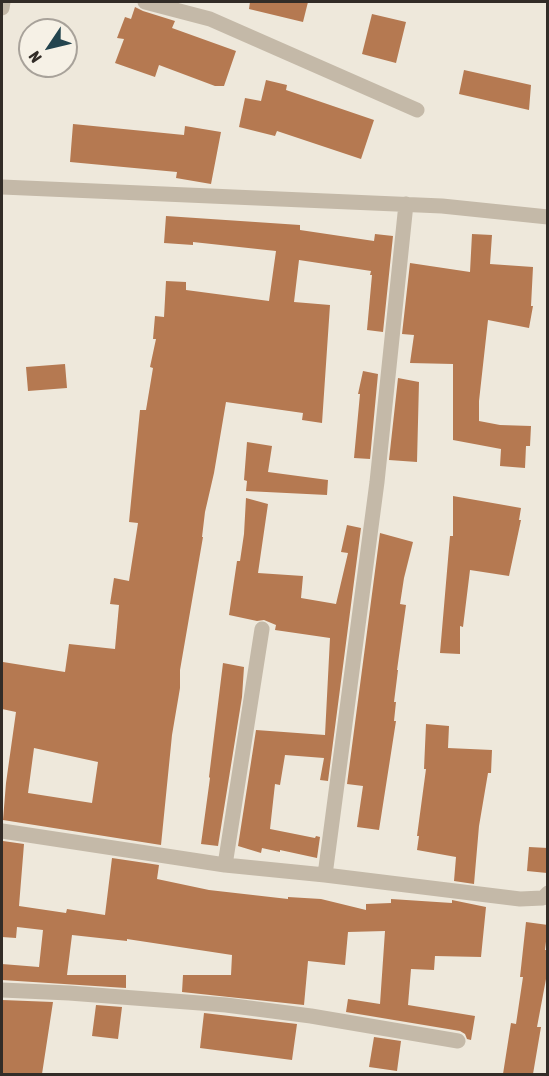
<!DOCTYPE html>
<style>
body{margin:0}
#map{position:relative;width:549px;height:1076px;overflow:hidden;background:#eee8db;font-family:"Asap Condensed",sans-serif}
canvas{display:block}
.frame{position:absolute;inset:0;border:3px solid #322c27;pointer-events:none}
.north{position:absolute;left:18px;top:18px;width:60px;height:60px;box-sizing:border-box;background:#f6f1e6;border:2px solid #a8a29a;border-radius:50%;rotate:235deg;font-size:16px;font-weight:700;line-height:24px;text-align:center;color:#322c27}
.north::after{content:'';display:block;margin:auto;width:21px;height:27px;background:#23444e;clip-path:polygon(50% 0,100% 100%,50% 72%,0 100%)}
</style>
<div id="map">
<canvas width="549" height="1076"></canvas>
<div class="frame"></div>
<div class="north">N</div>
</div>
<script>
const ctx = document.querySelector('canvas').getContext('2d');
ctx.lineJoin = 'round';
function fillPath(path, color) {
  ctx.fillStyle = color;
  ctx.fill(path, 'evenodd');
}
function shape(rows) {
  const path = new Path2D();
  for (const r of rows) {
    path.moveTo(r[0], r[1]);
    for (let i = 2; i < r.length; i += 2) path.lineTo(r[i], r[i + 1]);
  }
  return path;
}
function stroke(path, color, width, dash) {
  ctx.strokeStyle = color;
  ctx.lineWidth = width;
  ctx.lineCap = dash ? 'butt' : 'round';
  ctx.setLineDash(dash || []);
  ctx.stroke(path);
}
fillPath(shape([
 [250,2,308,2,303,22,249,9],
 [135,7,143,11,175,21,172,28,236,51,224,86,215,86,159,65,155,77,115,63,124,39,117,38,125,17,131,19],
 [372,14,406,22,396,63,362,54],
 [464,70,531,85,529,110,459,94],
 [266,80,287,85,286,90,374,120,361,159,277,131,275,136,239,127,245,98,261,101],
 [73,124,184,135,185,126,221,132,211,184,176,178,177,172,70,162],
 [166,216,300,225,300,230,374,241,375,234,393,236,383,332,367,330,372,275,370,275,371,271,299,260,294,302,330,305,322,423,302,420,303,413,226,402,214,473,205,512,202,537,203,537,180,670,180,688,172,735,161,845,3,820,6,783,16,712,2,709,2,673,3,662,65,672,69,644,115,649,119,605,110,604,114,578,129,581,138,523,129,522,140,410,146,410,153,368,150,367,156,339,153,339,155,316,164,317,166,281,186,282,186,290,269,301,276,251,193,242,193,245,164,243],
 [34,748,98,762,92,803,28,793],
 [472,234,492,235,490,264,533,267,531,306,533,306,529,328,488,320,479,401,479,421,500,425,531,426,530,446,526,446,525,468,500,466,501,449,453,440,453,364,410,363,414,335,402,334,410,263,470,272],
 [65,364,67,388,28,391,26,367],
 [363,371,378,374,370,459,354,458,360,394,358,394],
 [398,378,419,382,417,462,389,460],
 [247,442,272,446,268,472,328,480,327,495,246,491,247,481,244,480],
 [453,496,521,508,519,520,521,520,509,576,470,570,463,627,460,626,460,654,440,653,450,536,453,536],
 [246,498,268,504,258,573,303,576,301,598,336,604,348,553,341,552,347,525,361,528,328,781,320,780,324,758,285,755,280,785,275,784,270,829,315,838,316,836,320,837,317,858,280,850,280,852,262,848,261,853,238,846,256,730,325,735,330,638,275,630,276,625,264,620,257,621,229,615,237,561,240,561,244,534],
 [380,533,413,542,404,578,400,604,406,605,397,670,398,670,394,702,396,702,394,721,396,721,379,830,357,827,363,786,347,784],
 [223,663,244,667,242,697,218,846,201,844,210,778,209,777],
 [426,724,449,726,448,748,492,750,491,773,488,773,479,826,474,884,454,881,456,857,417,850,419,836,417,836,426,769,424,769],
 [3,841,24,844,19,906,66,913,67,909,105,915,112,858,159,865,157,879,209,890,288,899,288,897,321,899,366,910,366,904,391,903,391,899,452,903,452,900,486,907,481,957,435,956,434,970,411,969,408,1005,475,1016,471,1040,467,1039,465,1034,460,1031,346,1012,348,999,380,1004,385,931,348,932,345,965,308,961,304,1005,182,992,183,975,231,975,232,955,127,939,127,941,72,935,67,975,126,975,126,988,2,980,2,964,39,967,43,930,17,927,16,938,2,937],
 [529,847,548,848,547,873,527,871],
 [526,922,548,925,545,950,548,950,546,979,537,1027,541,1027,533,1074,503,1074,511,1023,516,1024,523,977,520,977],
 [2,1000,53,1002,42,1074,2,1074],
 [96,1005,122,1007,118,1039,92,1036],
 [204,1013,297,1024,292,1060,200,1048],
 [374,1037,401,1041,397,1071,369,1067]
]), '#b57951');
stroke(shape([
 [145,2,210,19,417,110],
 [2,8,3,2],
 [2,187,442,206,548,217],
 [2,831,225,865,325,875,520,899,543,898,548,893],
 [225,865,262,629],
 [325,875,377,482,406,204],
 [2,990,69,993,226,1005,311,1016,458,1041]
]), '#c4b9a8', 15);
</script>
